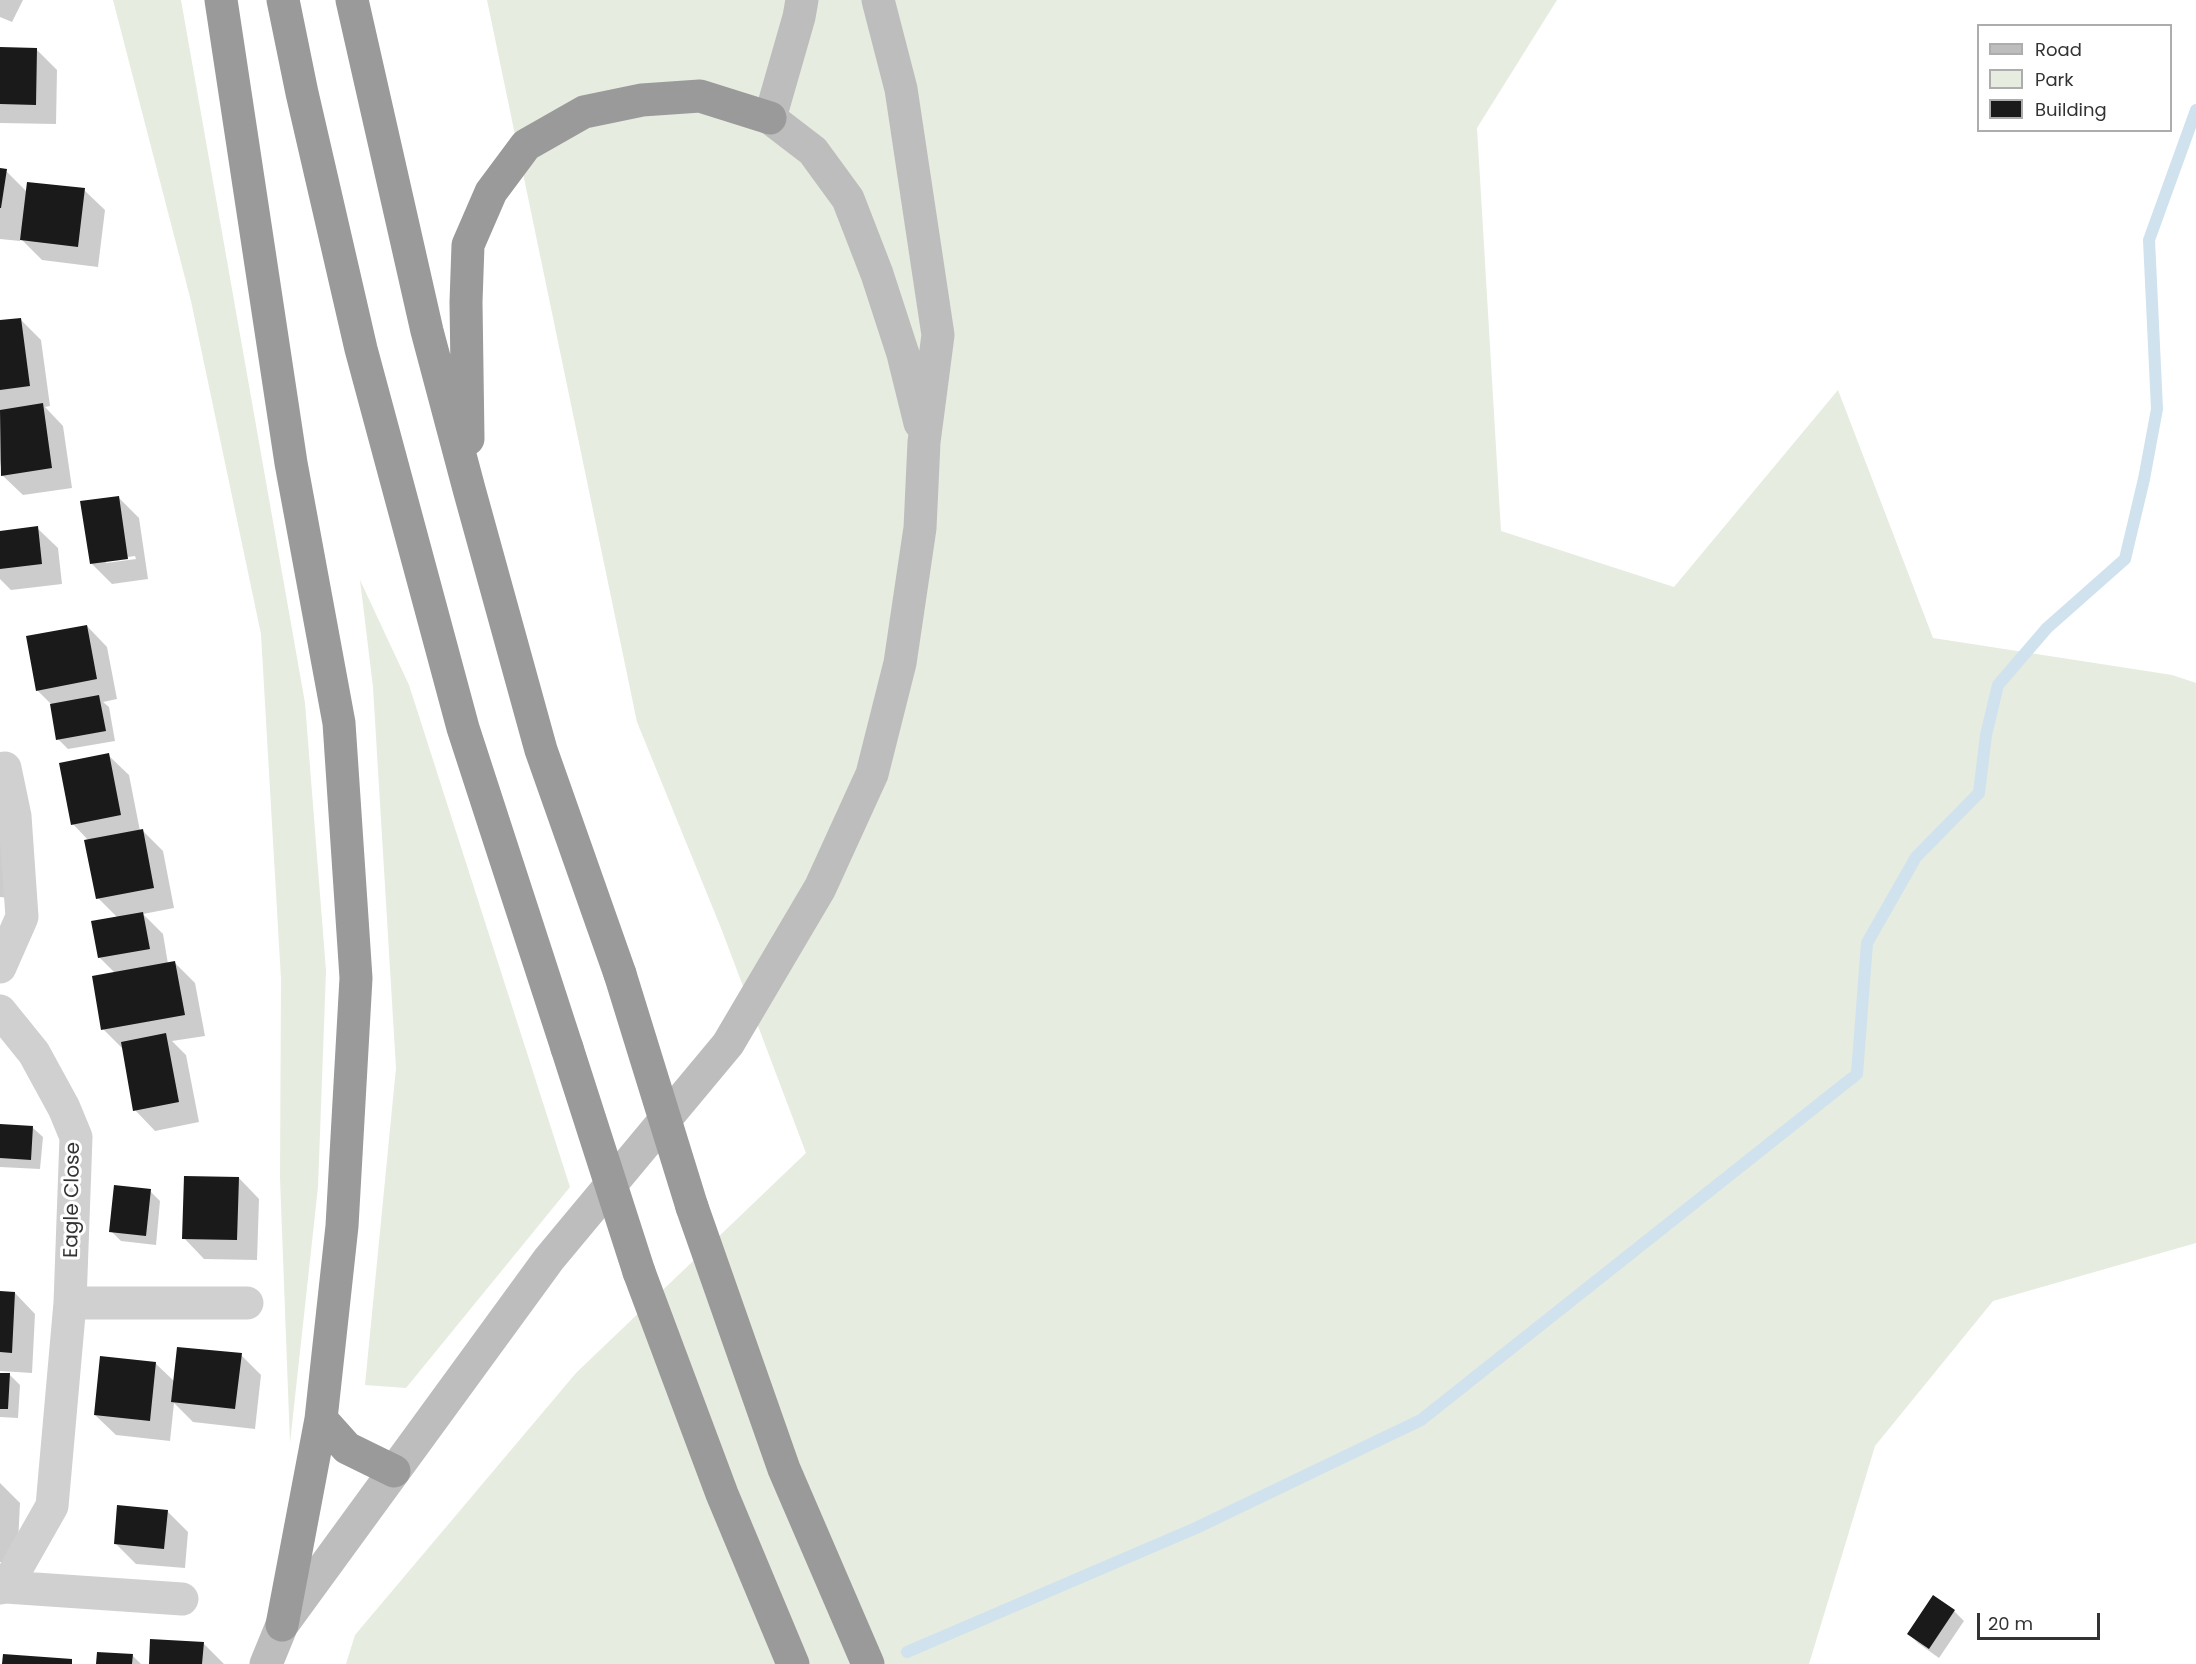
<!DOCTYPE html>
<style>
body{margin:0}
#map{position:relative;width:2196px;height:1664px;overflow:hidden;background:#fff;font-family:Poppins,sans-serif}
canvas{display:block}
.legend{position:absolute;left:1977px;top:24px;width:195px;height:108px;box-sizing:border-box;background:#fff;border:2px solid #adadad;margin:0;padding:8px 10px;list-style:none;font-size:18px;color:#333}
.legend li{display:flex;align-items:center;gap:12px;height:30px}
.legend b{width:30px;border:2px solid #adadad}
.scale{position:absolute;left:1977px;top:1613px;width:123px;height:27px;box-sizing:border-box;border:3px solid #333;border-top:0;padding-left:8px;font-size:18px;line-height:21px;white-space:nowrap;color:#333;-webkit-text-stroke:4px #fff;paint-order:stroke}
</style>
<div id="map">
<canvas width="2196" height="1664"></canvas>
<ul class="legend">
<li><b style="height:8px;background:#bdbdbd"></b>Road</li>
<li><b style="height:16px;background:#e6ecdf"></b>Park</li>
<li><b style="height:16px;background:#1a1a1a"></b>Building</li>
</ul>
<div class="scale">20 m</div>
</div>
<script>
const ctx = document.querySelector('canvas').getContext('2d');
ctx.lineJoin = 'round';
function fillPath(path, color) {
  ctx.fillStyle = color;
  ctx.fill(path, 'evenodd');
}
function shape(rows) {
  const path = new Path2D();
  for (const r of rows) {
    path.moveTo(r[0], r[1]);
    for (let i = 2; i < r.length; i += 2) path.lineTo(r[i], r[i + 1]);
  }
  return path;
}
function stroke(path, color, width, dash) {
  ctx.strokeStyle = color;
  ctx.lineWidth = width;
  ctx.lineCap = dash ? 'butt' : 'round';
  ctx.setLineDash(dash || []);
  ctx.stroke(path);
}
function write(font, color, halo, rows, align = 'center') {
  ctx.font = font + ' Poppins,sans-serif';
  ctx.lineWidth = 6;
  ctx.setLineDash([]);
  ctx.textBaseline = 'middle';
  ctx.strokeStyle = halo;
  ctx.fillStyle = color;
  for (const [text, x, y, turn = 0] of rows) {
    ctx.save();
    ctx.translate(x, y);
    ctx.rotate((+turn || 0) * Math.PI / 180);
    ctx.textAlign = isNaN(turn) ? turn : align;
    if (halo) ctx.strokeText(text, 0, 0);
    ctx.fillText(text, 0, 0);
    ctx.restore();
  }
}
fillPath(shape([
 [113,0,181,0,305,703,326,971,318,1187,290,1443,280,1178,281,979,261,634,191,301],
 [487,0,1557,0,1477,128,1501,531,1674,587,1838,390,1933,638,2172,675,2196,683,2196,1243,1993,1301,1875,1446,1809,1664,346,1664,355,1635,576,1373,806,1153,721,928,637,722],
 [360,580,409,685,570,1187,406,1388,365,1385,396,1068,373,687]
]), '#e6ecdf');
fillPath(shape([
 [0,0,23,0,12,22,0,17],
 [0,49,37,50,57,70,56,124,0,123],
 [0,170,6,171,27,192,84,190,105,210,98,267,42,260,20,238,20,241,0,239],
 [20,319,41,340,50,406,45,407,63,426,72,488,23,495,2,475,0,460,0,322],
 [118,497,139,518,148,579,112,584,91,563],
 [135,556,136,559,106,563,106,560],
 [37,528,58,548,62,584,11,590,0,579,0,533],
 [87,626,107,647,117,699,103,702,109,707,115,741,68,749,58,739,51,704,37,690],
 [108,755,129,775,140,831,142,830,163,851,174,908,143,914,163,934,168,964,175,963,195,983,205,1036,172,1041,186,1055,199,1122,155,1131,135,1110,124,1050,103,1029,115,973,99,957,118,918,98,898,89,841,73,824],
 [0,835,9,898,0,897],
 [0,1126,33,1128,43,1137,40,1169,0,1167],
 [239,1178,259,1199,257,1260,204,1259,184,1238],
 [150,1191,160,1201,156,1245,121,1241,111,1231],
 [0,1292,15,1293,35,1314,32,1373,0,1371],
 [241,1355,261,1375,255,1429,193,1422,174,1403,170,1441,116,1435,95,1415,155,1363,175,1382],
 [0,1374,10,1375,20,1385,18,1418,0,1417],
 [0,1483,20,1503,17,1564,0,1562],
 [167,1511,188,1532,185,1568,136,1564,115,1543],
 [1954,1611,1964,1621,1939,1658,1918,1643,1909,1634],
 [203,1643,224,1664,150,1664],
 [132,1655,141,1664,98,1664]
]), '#0003');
stroke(shape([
 [907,1652,1196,1528,1421,1420,1857,1074,1867,943,1916,857,1979,793,1986,735,1998,685,2047,628,2125,559,2144,479,2157,409,2149,240,2196,110]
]), '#cfe2ee', 12);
fillPath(shape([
 [0,47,37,48,36,105,0,104],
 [0,168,7,169,1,208,0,208],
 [27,182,85,188,78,247,20,240],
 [21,318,30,386,0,390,0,320],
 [43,403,52,468,1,476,0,410],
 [119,496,128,559,90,564,80,501],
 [38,526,42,564,0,569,0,531],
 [87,625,97,679,36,691,26,636],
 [99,695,106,731,56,740,50,704],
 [109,753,121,815,71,825,59,763],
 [143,829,154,888,96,899,84,840],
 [143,912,150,949,98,958,91,921],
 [175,961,185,1015,101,1030,92,976],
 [166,1033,179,1102,133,1111,121,1042],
 [0,1124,33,1126,31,1160,0,1158],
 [184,1176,239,1177,237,1240,182,1239],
 [114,1185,151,1189,146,1236,109,1232],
 [0,1291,15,1292,12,1353,0,1352],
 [177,1347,242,1353,235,1409,171,1402],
 [100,1356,156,1362,150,1421,94,1415],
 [0,1373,10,1373,8,1409,0,1409],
 [117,1505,168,1510,164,1549,114,1544],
 [1933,1595,1955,1610,1929,1649,1907,1634],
 [150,1639,204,1642,202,1664,149,1664],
 [97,1652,133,1654,132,1664,96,1664],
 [3,1654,72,1659,72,1664,2,1664]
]), '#1a1a1a');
stroke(shape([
 [0,967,22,917,15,816,5,768],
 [0,1011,34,1053,64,1108,76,1137,70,1303,52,1506,6,1587,0,1588],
 [70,1303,247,1303],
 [6,1587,182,1599]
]), '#d0d0d0', 33);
stroke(shape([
 [802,0,799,17,770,118,813,151,848,199,877,274,903,354,920,423],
 [266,1664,282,1625,549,1259,728,1044,820,888,872,774,900,663,920,528,924,442,938,335,901,89,878,0]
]), '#bdbdbd', 33);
stroke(shape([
 [221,0,291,463,339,723,356,978,342,1226,321,1419,282,1625],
 [283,0,302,93,361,349,463,728,567,1048],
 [352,0,427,331,469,489,541,750,620,974],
 [468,439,466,302,468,245,491,192,526,145,584,112,642,100,700,96,770,118],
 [692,1207,784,1469,868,1664],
 [639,1272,722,1494,793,1664],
 [321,1419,347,1448,394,1471]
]), '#9a9a9a', 33);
stroke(shape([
 [620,974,692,1207],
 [567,1048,639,1272]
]), '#9a9a9a', 33);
write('20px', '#333', '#fff', [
 ["Eagle Close",73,1200,-89]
]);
</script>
